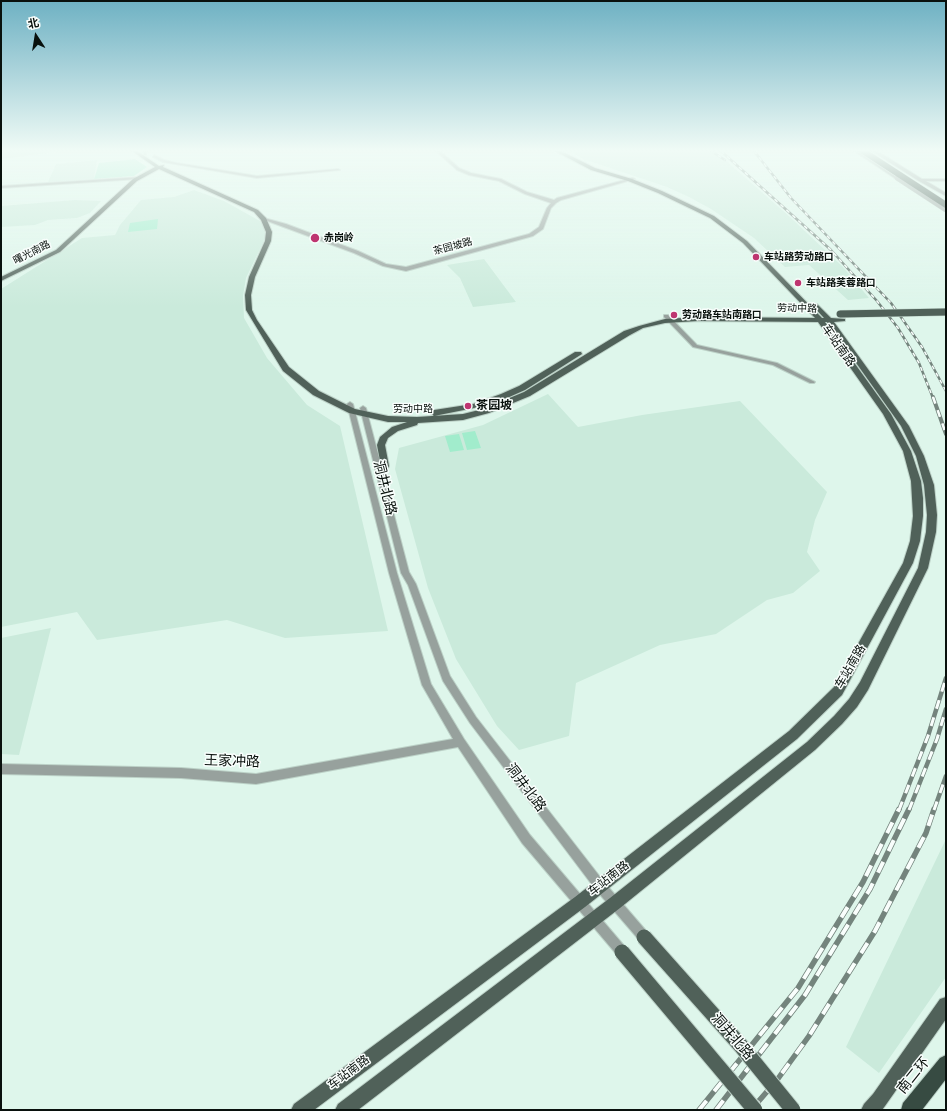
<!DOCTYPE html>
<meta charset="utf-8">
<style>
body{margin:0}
#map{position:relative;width:947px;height:1111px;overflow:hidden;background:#def6eb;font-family:Roboto,"Noto Sans SC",sans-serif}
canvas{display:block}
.frame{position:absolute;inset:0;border:2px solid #09110d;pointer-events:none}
.north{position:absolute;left:16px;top:16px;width:40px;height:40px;-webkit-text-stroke:3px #f9fefc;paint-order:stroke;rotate:348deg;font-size:11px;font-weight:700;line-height:16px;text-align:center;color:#09110d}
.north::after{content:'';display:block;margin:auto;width:14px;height:18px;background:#09110d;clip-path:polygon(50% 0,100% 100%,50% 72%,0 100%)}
</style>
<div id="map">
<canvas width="947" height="1111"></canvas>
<div class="frame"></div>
<div class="north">北</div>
</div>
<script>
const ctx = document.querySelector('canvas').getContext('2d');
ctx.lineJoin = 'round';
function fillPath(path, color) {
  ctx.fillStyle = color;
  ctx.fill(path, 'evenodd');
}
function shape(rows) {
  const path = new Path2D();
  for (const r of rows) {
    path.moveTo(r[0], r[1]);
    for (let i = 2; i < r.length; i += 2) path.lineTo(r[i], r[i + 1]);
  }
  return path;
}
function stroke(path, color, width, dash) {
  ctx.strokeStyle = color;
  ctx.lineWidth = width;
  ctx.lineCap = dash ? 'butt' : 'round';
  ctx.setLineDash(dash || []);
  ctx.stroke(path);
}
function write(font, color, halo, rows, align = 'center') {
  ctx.font = font + ' Roboto,"Noto Sans SC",sans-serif';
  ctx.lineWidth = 3;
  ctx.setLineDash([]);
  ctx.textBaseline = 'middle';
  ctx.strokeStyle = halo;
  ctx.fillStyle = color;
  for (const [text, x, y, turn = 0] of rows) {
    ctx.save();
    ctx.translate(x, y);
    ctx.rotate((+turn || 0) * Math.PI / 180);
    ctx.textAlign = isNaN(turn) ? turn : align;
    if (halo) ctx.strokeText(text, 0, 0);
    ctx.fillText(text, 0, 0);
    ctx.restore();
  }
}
fillPath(shape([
 [13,151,64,151,1,159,1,152],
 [570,151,715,151,790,217,843,267,869,298,848,300,809,265,785,267,754,238,711,209,689,197,667,187,583,159],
 [97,160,94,179,48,182,56,164],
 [194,190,224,201,260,221,265,228,265,238,262,245,246,278,243,296,244,318,267,358,307,405,340,426,388,631,285,638,227,620,97,640,77,612,1,627,1,289,82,238,115,235,120,225,141,200,174,197],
 [75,200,101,201,90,213,77,218,48,220,35,225,1,227,1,206],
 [484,259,516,302,473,307,460,278,447,265],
 [548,394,578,427,642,415,740,401,827,492,815,520,807,552,820,571,793,593,767,600,716,634,660,645,576,683,569,736,519,750,497,726,456,659,428,588,395,469,399,448,483,425],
 [51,628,19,755,1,754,1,638],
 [946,839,946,977,879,1073,846,1047]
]), '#caeadb');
fillPath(shape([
 [135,159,147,167,134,176,94,179,99,163],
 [158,219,157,229,128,232,130,223],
 [475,431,481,448,467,450,462,433],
 [459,434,464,450,450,452,445,436]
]), '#a1eccc');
const minor = shape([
 [143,151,147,151,146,155,144,155,143,151],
 [436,151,440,151,459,168,471,173,501,179,527,192,554,200,557,198,632,178,635,179,561,200,556,203,551,208,543,229,533,236,406,271,383,266,354,253,262,219,264,218,286,224,358,251,386,264,406,267,529,234,539,227,547,208,551,203,525,194,499,181,469,175,457,170,436,151],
 [854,151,859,151,899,178,896,179,854,151],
 [872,151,877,151,922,179,946,179,946,181,926,181,946,193,946,196,919,181,872,151],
 [154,155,164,160,177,163,257,176,338,169,340,170,257,178,163,162,153,157,154,155],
 [140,177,139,179,1,188,1,186,140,177],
 [664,315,668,315,697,345,777,363,815,382,814,383,810,383,773,365,693,347,664,317,664,315],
 [350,402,353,404,397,573,431,684,464,739,530,835,626,948,628,952,626,956,622,958,618,956,522,843,458,747,256,784,181,778,1,774,1,764,181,768,256,774,453,739,422,685,389,573,347,404,350,402],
 [363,406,366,408,409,572,416,584,450,676,476,717,604,882,648,933,650,937,648,941,644,943,640,941,596,890,470,723,443,681,408,585,401,573,360,408,363,406]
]);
const major = shape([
 [132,151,137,151,159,166,164,165,163,167,258,210,266,218,272,232,271,241,255,277,251,295,252,310,257,320,289,367,319,391,355,409,388,416,417,417,463,414,483,409,524,392,624,331,639,326,665,319,698,317,815,318,743,243,710,218,658,193,628,181,591,170,555,151,561,151,595,168,632,179,662,191,714,216,747,241,822,318,824,318,813,306,813,304,817,304,831,318,845,319,845,321,834,322,909,426,924,456,934,485,937,515,936,532,928,568,868,690,857,707,842,724,815,750,620,908,358,1110,335,1110,338,1104,610,898,807,742,834,716,849,699,860,682,918,568,926,532,927,515,924,485,916,456,901,426,827,322,825,322,891,414,911,451,921,481,923,498,923,516,920,541,913,563,842,695,797,739,585,907,314,1110,291,1110,294,1104,575,897,789,731,834,687,903,563,910,541,913,516,911,481,903,451,883,414,818,322,698,321,665,323,643,328,630,335,530,396,489,413,463,420,418,423,417,425,398,431,388,438,385,445,389,466,384,477,378,477,377,475,381,466,377,445,380,437,392,427,407,422,388,422,349,413,313,395,283,371,246,310,245,295,249,277,265,241,266,232,261,220,254,212,159,169,137,181,60,252,1,281,1,277,56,250,133,179,155,167,132,151],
 [575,352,581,352,582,354,525,390,507,398,474,408,434,416,430,413,434,410,473,404,501,394,519,386,575,352],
 [946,997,946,1019,885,1106,882,1110,861,1110,864,1104,873,1094,940,999,946,997]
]);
const highway = shape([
 [946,1055,946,1079,922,1110,901,1110,903,1103,940,1058,946,1055]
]);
stroke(minor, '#bcd1c7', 2);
stroke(major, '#bcd1c7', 2);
stroke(highway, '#bcd1c7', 2);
fillPath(minor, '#97a19d');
fillPath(major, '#506159');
fillPath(highway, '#374b42');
const railFar3 = shape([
 [711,151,725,160],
 [721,151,831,250,877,301,898,328,919,363,933,398],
 [754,151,791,198,891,303,922,347,946,391]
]);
const railFar2 = shape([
 [933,397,946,434]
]);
const railFar1 = shape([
 [899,810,928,736,946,678],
 [909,810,937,739,946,709],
 [934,810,946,776]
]);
const rail = shape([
 [699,1110,798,988,863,882,899,809],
 [716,1110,805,995,870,889,909,809],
 [751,1110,777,1080,809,1036,875,931,926,833,934,809]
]);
stroke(railFar3, '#74847d', 2.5);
stroke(railFar2, '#74847d', 4);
stroke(railFar1, '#74847d', 4.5);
stroke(rail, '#74847d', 5.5);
stroke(railFar3, '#f9fefc', 1.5, [4]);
stroke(railFar2, '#f9fefc', 2.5, [7]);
stroke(railFar1, '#f9fefc', 3, [9]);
stroke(rail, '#f9fefc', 4, [12]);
const minorBridge = shape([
 [897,178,946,210]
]);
const majorBridgeFar1 = shape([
 [840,314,946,312]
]);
const majorBridge = shape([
 [644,937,741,1046,793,1110],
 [622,952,755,1110]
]);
const highwayBridge = shape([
 [863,151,946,205]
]);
stroke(minorBridge, '#bcd1c7', 5.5, []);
stroke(majorBridgeFar1, '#bcd1c7', 8, []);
stroke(majorBridge, '#bcd1c7', 17, []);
stroke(highwayBridge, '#bcd1c7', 7, []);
stroke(minorBridge, '#97a19d', 4.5);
stroke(majorBridgeFar1, '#506159', 7);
stroke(majorBridge, '#506159', 15);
stroke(highwayBridge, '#374b42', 6);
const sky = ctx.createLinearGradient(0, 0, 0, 307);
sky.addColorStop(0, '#6eb1c3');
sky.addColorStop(0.49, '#f0fbf6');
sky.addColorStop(1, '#f0fbf600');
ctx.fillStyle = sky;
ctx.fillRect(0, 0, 947, 307);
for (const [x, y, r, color] of [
 [315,238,5,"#be3570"],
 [756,257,4,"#be3570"],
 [798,283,4,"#be3570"],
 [674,315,4,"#be3570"],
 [468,406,4,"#be3570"]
]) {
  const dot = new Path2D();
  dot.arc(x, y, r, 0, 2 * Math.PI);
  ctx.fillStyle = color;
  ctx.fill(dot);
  stroke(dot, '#f9fefc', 1.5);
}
write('bold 10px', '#09110d', '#f9fefc', [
 ["赤岗岭",324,238],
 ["车站路劳动路口",764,257],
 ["车站路芙蓉路口",806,283],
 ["劳动路车站南路口",682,315]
], 'left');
write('10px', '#09110d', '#f9fefc', [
 ["茶园坡路",453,247,-15],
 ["曙光南路",32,253,-27],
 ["劳动中路",797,309,1],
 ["劳动中路",413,409]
]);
write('12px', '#09110d', '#f9fefc', [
 ["车站南路",838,346,55],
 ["车站南路",851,667,-60],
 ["车站南路",609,879,-38],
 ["车站南路",349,1073,-37]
]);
write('bold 12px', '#09110d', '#f9fefc', [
 ["茶园坡",476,406]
], 'left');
write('14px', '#09110d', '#f9fefc', [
 ["洞井北路",384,488,76],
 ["王家冲路",232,762,2],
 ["洞井北路",525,788,53],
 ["洞井北路",732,1037,49],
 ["南二环",914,1076,-51]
]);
</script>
